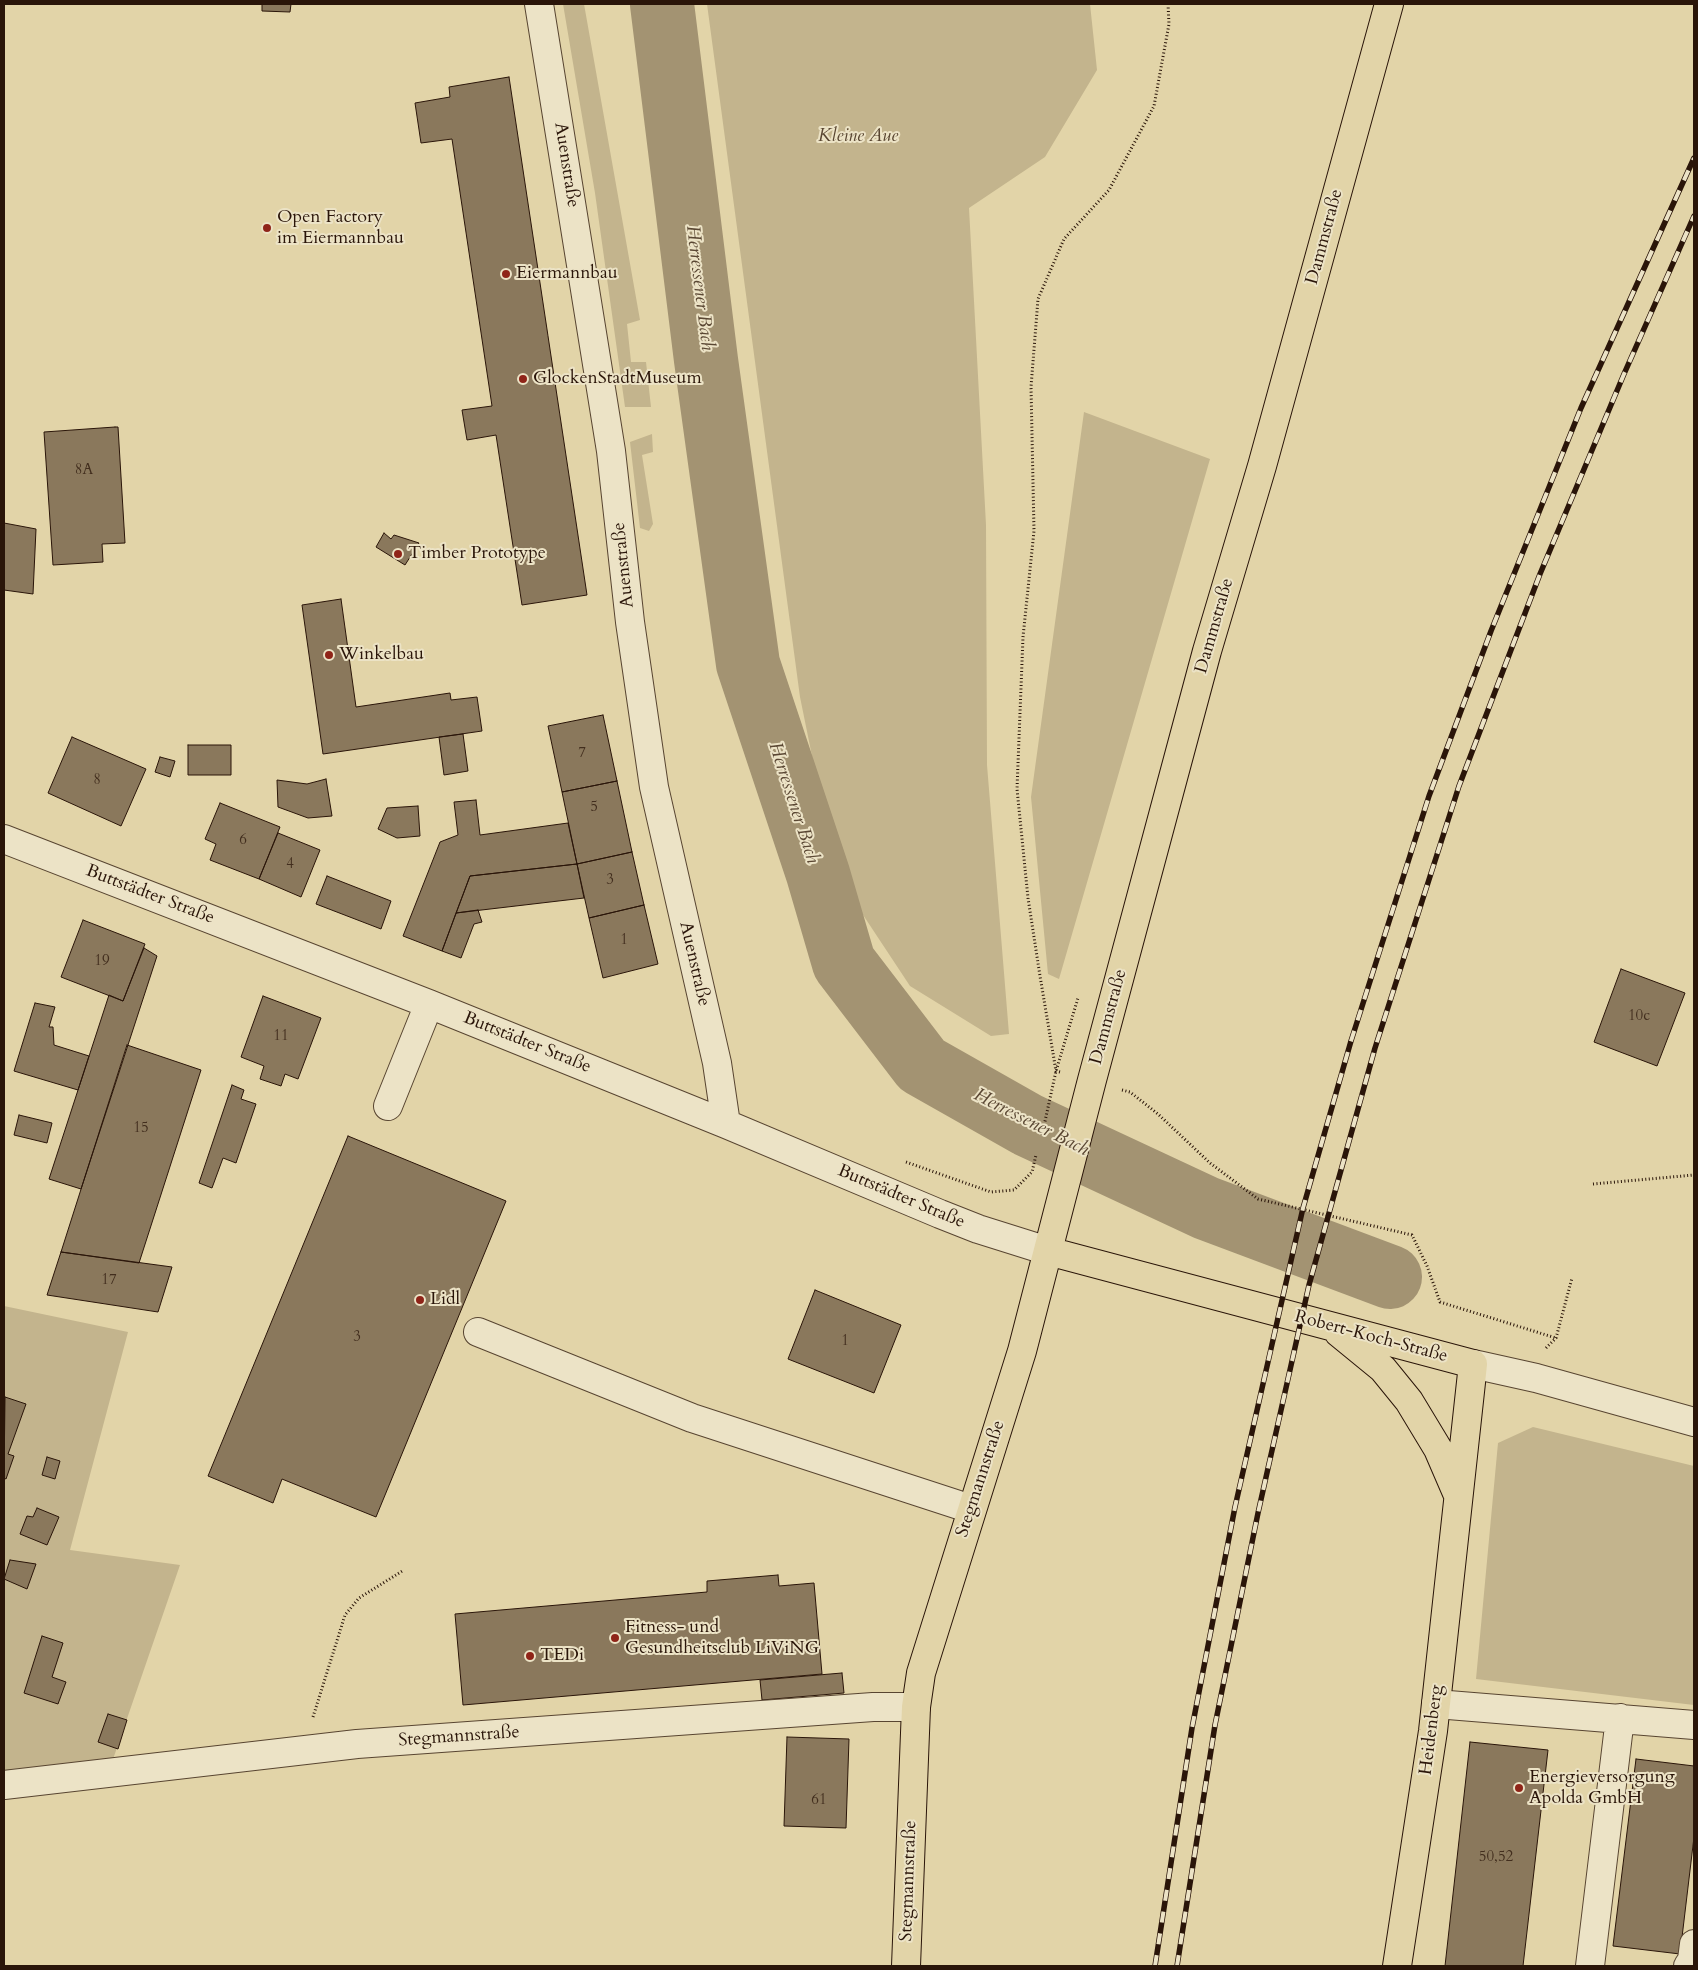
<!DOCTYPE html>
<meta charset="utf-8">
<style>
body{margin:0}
#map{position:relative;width:1698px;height:1970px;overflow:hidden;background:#e2d4a8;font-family:Cardo,serif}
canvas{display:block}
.frame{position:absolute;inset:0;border:5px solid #2a1509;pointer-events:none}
</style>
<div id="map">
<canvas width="1698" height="1970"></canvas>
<div class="frame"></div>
</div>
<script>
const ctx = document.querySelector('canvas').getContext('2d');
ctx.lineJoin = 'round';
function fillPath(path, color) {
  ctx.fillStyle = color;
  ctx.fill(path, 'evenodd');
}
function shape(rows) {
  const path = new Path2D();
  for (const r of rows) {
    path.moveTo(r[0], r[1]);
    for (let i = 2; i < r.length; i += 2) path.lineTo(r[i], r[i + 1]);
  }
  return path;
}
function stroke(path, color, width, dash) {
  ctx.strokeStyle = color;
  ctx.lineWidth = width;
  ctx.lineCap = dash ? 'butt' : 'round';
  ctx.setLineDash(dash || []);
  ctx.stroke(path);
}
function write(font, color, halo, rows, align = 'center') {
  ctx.font = font + ' Cardo,serif';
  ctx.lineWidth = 4;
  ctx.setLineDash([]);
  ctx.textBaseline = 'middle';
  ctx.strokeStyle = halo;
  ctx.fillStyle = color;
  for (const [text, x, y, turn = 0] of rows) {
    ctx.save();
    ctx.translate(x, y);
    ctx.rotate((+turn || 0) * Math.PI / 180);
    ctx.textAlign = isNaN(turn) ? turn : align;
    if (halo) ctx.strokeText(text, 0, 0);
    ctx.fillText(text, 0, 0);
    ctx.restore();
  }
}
fillPath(shape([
 [563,4,584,4,640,320,627,324,631,362,646,362,651,407,625,407,595,193],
 [707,4,1090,4,1097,70,1045,157,969,208,986,525,987,765,1009,1034,991,1036,910,986,836,874,800,697],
 [1084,412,1210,459,1059,979,1048,974,1031,797],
 [652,434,653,452,642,455,653,524,649,531,640,528,630,442],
 [4,1306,128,1332,70,1550,180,1565,111,1765,4,1774],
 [1533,1427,1694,1466,1694,1705,1476,1679,1498,1443]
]), '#c3b48d');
stroke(shape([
 [662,4,706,360,748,664,818,874,844,963,922,1065,1028,1125,1206,1208,1390,1277]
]), '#a39372', 64);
const building = shape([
 [262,4,291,4,290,12,262,11,262,4],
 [509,77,587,595,522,605,496,435,467,440,462,410,492,406,452,139,421,143,415,103,450,97,449,87,509,77],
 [115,427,118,427,125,543,102,544,103,562,53,565,44,432,115,427],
 [4,523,36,529,33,594,4,590,4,523],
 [384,533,391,539,394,535,419,543,405,565,376,547,384,533],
 [341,599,356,707,450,693,451,700,477,697,482,731,323,754,302,605,341,599],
 [603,715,617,781,562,792,548,726,603,715],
 [463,734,468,771,444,775,439,737,463,734],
 [72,737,146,769,121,826,48,793,72,737],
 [188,745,231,745,231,775,188,775,188,745],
 [160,757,175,761,170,777,155,772,160,757],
 [326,779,332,816,308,818,278,807,277,780,307,784,326,779],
 [617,781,632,852,577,864,562,792,617,781],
 [476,800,480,835,568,823,577,864,470,876,442,951,403,936,440,842,458,835,454,802,476,800],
 [220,803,280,827,259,879,210,860,216,844,205,839,220,803],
 [418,806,420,836,397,838,378,829,387,808,418,806],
 [278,833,320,850,301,897,259,879,278,833],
 [632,852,644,905,589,918,577,864,632,852],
 [577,864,584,898,456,913,470,876,577,864],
 [327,876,391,901,381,929,316,904,327,876],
 [644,905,658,964,603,978,589,918,644,905],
 [478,910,482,922,474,924,461,958,442,951,456,913,478,910],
 [83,920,145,944,123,1001,61,977,83,920],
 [144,948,157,956,81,1189,49,1179,109,995,123,1001,144,948],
 [1621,969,1685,993,1657,1066,1594,1042,1621,969],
 [263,996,321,1018,298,1079,285,1074,281,1086,260,1079,264,1066,241,1057,263,996],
 [35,1003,55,1007,49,1027,53,1027,54,1045,89,1056,78,1090,14,1071,35,1003],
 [127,1045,201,1070,139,1263,61,1252,127,1045],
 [232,1085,244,1090,241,1099,256,1104,236,1163,223,1158,212,1188,199,1183,232,1085],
 [19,1115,52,1123,47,1143,14,1135,19,1115],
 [348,1136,506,1201,376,1517,282,1479,273,1503,208,1476,348,1136],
 [61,1252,172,1267,158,1312,47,1295,61,1252],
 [815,1290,901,1325,874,1393,788,1359,815,1290],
 [5,1397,26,1404,8,1454,14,1456,6,1479,4,1478,5,1397],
 [47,1457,60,1461,55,1479,42,1475,47,1457],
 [37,1508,59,1517,47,1545,20,1534,27,1516,33,1517,37,1508],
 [10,1560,36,1564,27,1589,4,1579,10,1560],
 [778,1575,779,1586,814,1583,822,1674,463,1705,455,1614,707,1592,707,1581,778,1575],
 [42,1636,63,1643,52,1677,66,1682,58,1704,24,1693,42,1636],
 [842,1673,844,1693,762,1700,760,1680,842,1673],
 [108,1714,127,1720,118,1749,98,1742,108,1714],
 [787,1737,849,1739,846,1828,784,1826,787,1737],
 [1470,1742,1548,1750,1523,1966,1445,1966,1470,1742],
 [1636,1759,1694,1766,1694,1837,1680,1954,1613,1946,1636,1759]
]);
fillPath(building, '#8a785c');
stroke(building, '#2a1509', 1);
const minor = shape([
 [539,4,611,451,630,622,654,787,717,1063,726,1124],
 [4,839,429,1004,726,1124,940,1214,978,1229,1048,1251],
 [388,1106,429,1004],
 [478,1332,692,1418,971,1509],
 [1473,1364,1536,1378,1694,1422],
 [1436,1704,1694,1725],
 [4,1785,357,1744,873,1707,916,1707],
 [1590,1966,1620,1718],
 [1688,1966,1692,1960,1694,1944]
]);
const major = shape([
 [1048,1251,1473,1364,1433,1731,1397,1966],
 [1339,1333,1383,1369,1409,1401,1438,1449,1457,1493],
 [906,1966,916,1707,921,1673,1022,1351,1092,1080,1207,651,1262,466,1389,4]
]);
stroke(minor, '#584531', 30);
stroke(major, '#2a1509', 30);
stroke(shape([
 [1060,1072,1056,1071,1040,976,1028,898,1017,789,1023,637,1034,531,1031,387,1038,299,1064,239,1109,190,1154,106,1169,24,1168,4],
 [1122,1090,1130,1092,1158,1114,1210,1163,1258,1199,1412,1235,1427,1266,1440,1302,1556,1338],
 [1042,1135,1056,1071,1078,998],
 [906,1162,991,1192,1014,1190,1032,1172,1036,1155],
 [1593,1184,1694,1175],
 [1546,1348,1556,1338,1572,1278],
 [313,1717,345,1615,359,1598,404,1570]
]), '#2a1509', 3, [1, 2.5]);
stroke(minor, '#ece3c6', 28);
stroke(major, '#e2d4a8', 28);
const rail = shape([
 [1155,1966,1192,1728,1235,1507,1303,1208,1351,1041,1429,796,1491,631,1581,408,1694,158],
 [1177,1966,1215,1725,1258,1513,1309,1285,1375,1048,1459,786,1540,574,1624,374,1694,216]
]);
stroke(rail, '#2a1509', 5.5);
stroke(rail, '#ece3c6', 4, [11]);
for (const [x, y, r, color] of [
 [267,228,5,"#8f2418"],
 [506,274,5,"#8f2418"],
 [523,379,5,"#8f2418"],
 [398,554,5,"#8f2418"],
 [329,655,5,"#8f2418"],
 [420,1300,5,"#8f2418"],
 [615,1638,5,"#8f2418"],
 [530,1656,5,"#8f2418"],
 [1519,1788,5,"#8f2418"]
]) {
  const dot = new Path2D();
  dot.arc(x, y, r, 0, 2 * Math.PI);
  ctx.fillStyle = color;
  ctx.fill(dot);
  stroke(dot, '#ece3c6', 2);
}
write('15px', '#422e1e', null, [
 ["8A",84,471],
 ["7",582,754],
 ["8",97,781],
 ["5",594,808],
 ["6",243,841],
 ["4",290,865],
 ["3",610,881],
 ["1",624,941],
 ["19",102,962],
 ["10c",1639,1017],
 ["11",281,1037],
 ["15",141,1129],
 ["17",109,1281],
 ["3",357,1338],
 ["1",845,1342],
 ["61",819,1801],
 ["50,52",1496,1858]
]);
write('italic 18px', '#584531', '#ece3c6', [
 ["Kleine Aue",858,137]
]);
write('18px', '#2a1509', '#ece3c6', [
 ["Auenstraße",566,165,81],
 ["Dammstraße",1325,237,-75],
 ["Auenstraße",624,565,-96],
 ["Dammstraße",1215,626,-74],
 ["Buttstädter Straße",150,895,21],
 ["Auenstraße",694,964,77],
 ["Dammstraße",1109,1017,-75],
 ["Buttstädter Straße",527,1043,22],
 ["Buttstädter Straße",901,1197,23],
 ["Robert-Koch-Straße",1371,1337,15],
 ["Stegmannstraße",981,1479,-72],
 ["Heidenberg",1432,1730,-83],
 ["Stegmannstraße",459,1737,-4],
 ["Stegmannstraße",909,1881,-88]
]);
write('18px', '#2a1509', '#ece3c6', [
 ["Open Factory",277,218],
 ["im Eiermannbau",277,239],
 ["Eiermannbau",516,274],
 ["GlockenStadtMuseum",533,379],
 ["Timber Prototype",408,554],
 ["Winkelbau",339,655],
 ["Lidl",430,1300],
 ["Fitness- und",625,1628],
 ["Gesundheitsclub LiViNG",625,1649],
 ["TEDi",540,1656],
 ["Energieversorgung",1529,1778],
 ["Apolda GmbH",1529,1799]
], 'left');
write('italic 19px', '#5a4733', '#ece3c6', [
 ["Herressener Bach",699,288,83],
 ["Herressener Bach",793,803,72],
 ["Herressener Bach",1031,1123,27]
]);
</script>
